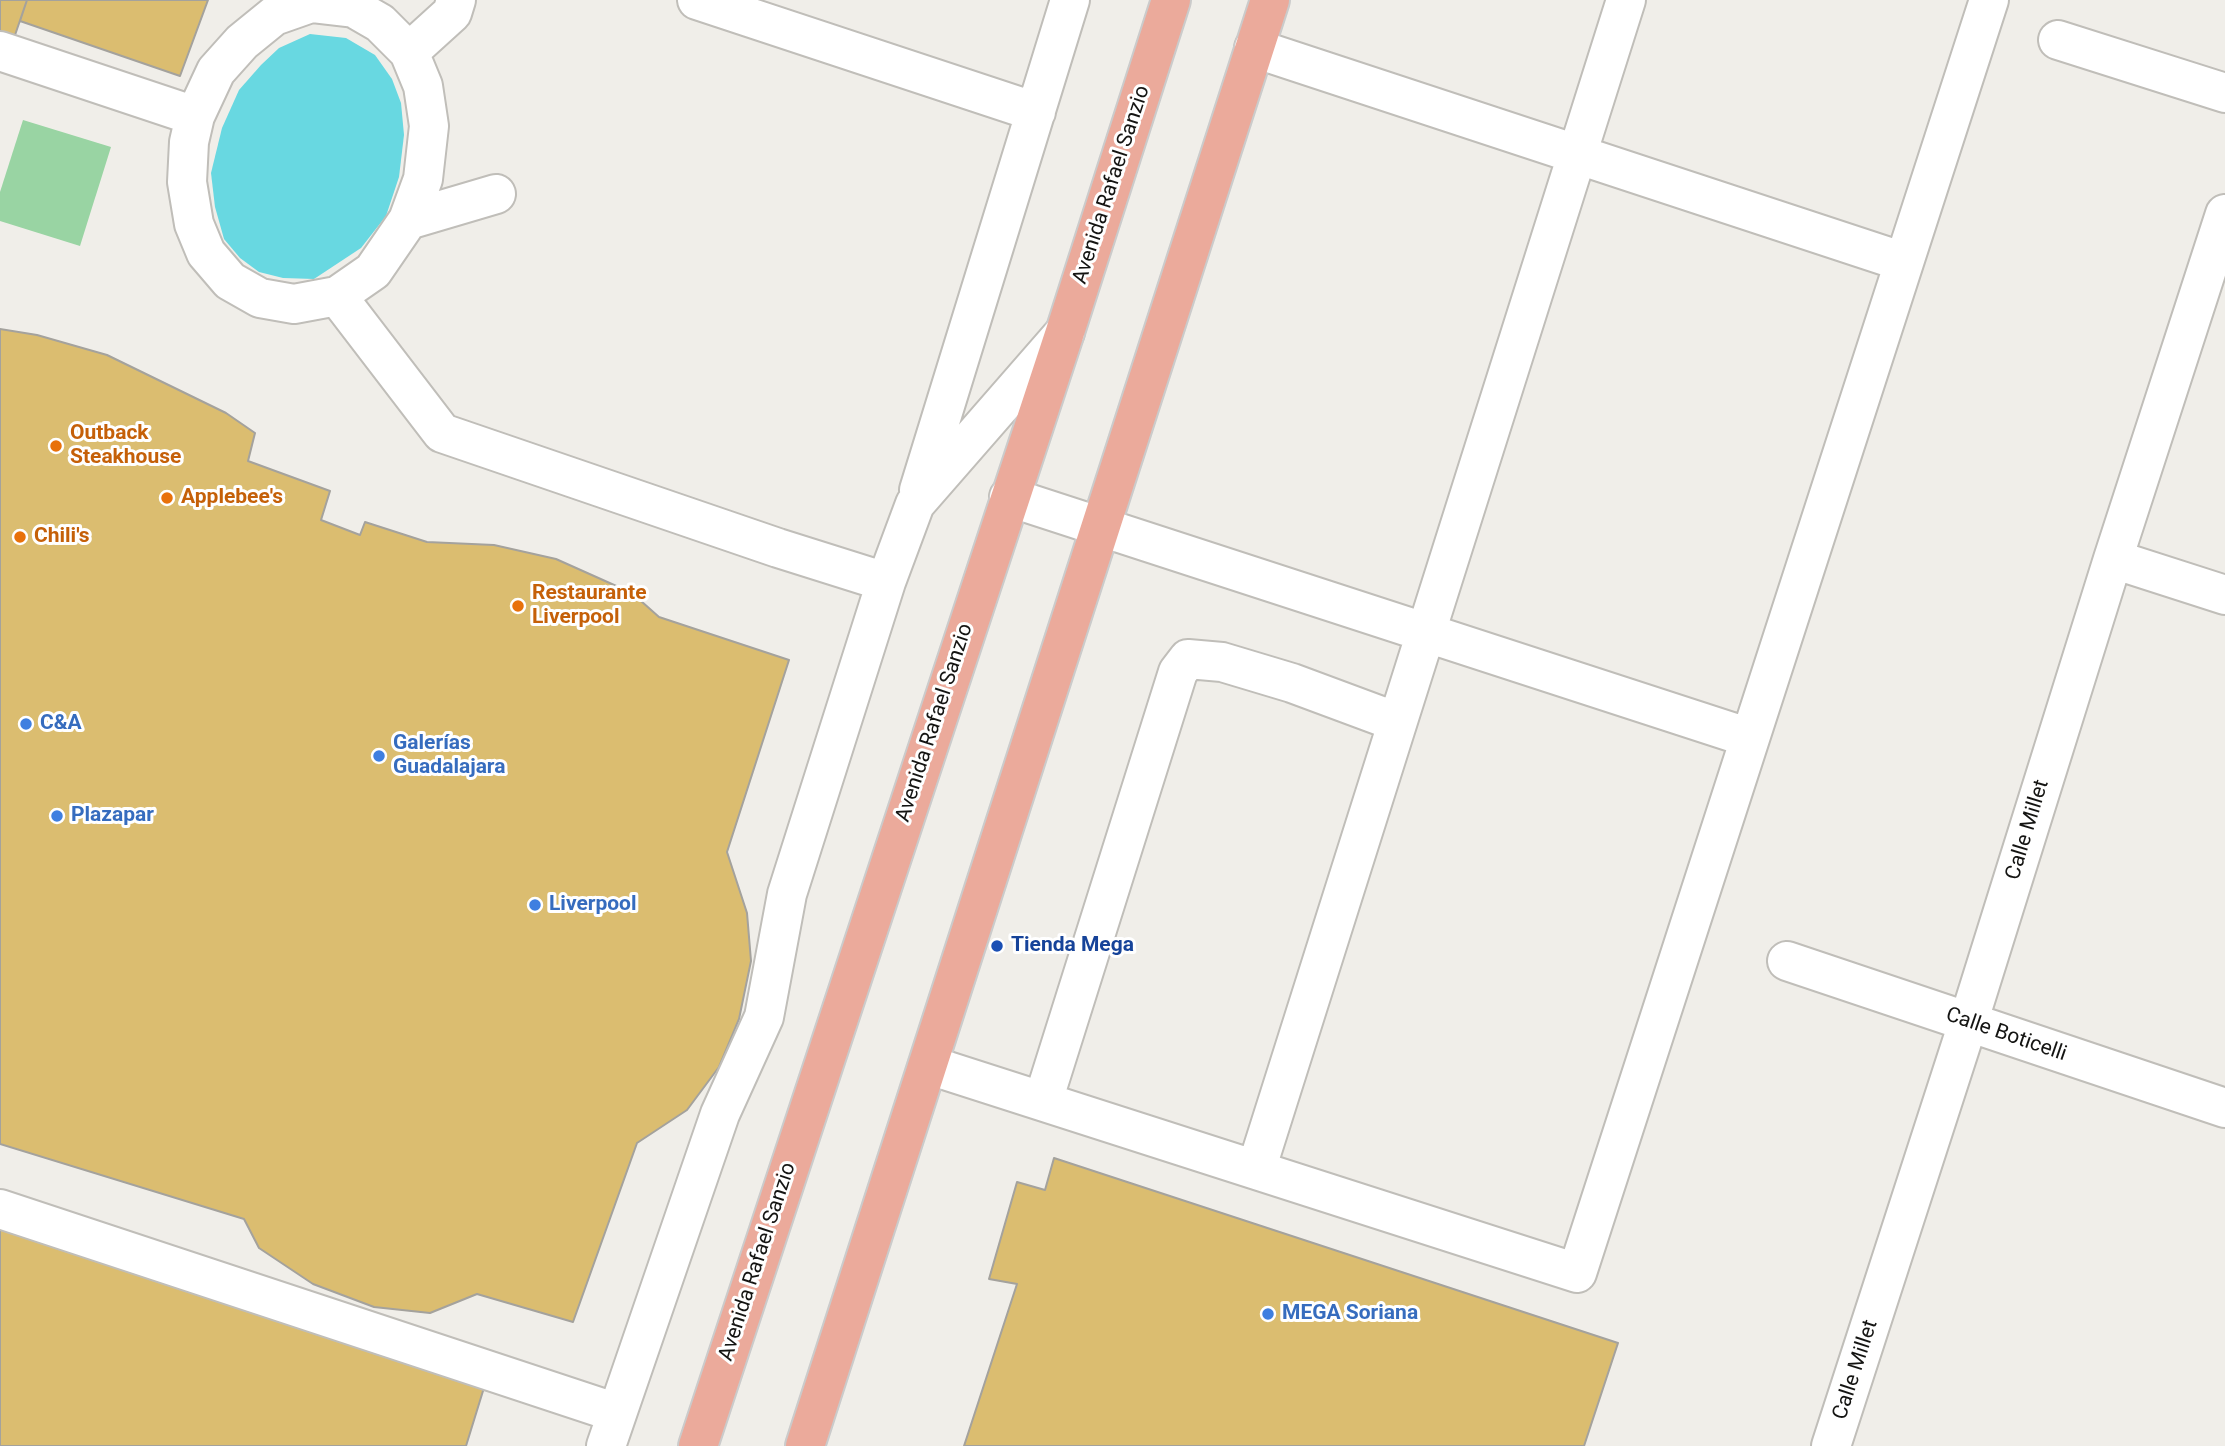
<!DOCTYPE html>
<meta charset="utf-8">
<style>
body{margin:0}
canvas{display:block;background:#f0eee9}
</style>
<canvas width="2225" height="1446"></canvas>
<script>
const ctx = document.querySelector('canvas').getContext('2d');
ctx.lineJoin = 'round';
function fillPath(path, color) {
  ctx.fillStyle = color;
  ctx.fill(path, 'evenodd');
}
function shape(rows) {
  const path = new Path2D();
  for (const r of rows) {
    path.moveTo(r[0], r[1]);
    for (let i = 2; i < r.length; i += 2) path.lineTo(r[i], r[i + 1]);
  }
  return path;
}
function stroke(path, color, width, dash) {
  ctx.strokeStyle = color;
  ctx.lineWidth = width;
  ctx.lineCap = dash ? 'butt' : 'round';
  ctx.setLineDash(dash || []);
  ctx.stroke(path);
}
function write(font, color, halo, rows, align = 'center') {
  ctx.font = font + ' Roboto,sans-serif';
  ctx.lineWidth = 6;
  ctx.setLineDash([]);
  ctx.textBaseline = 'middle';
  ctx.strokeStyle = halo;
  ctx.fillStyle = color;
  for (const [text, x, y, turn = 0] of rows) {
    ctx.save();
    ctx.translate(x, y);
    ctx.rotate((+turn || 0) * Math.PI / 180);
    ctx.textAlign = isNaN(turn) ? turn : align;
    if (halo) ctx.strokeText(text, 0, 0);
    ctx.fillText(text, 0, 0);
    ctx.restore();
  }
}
fillPath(shape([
 [23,120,111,147,80,246,0,221,0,192]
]), '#99d4a3');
fillPath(shape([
 [310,34,346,38,375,55,392,79,401,103,404,135,399,177,386,216,361,248,314,279,283,278,259,272,240,258,224,239,215,207,211,173,222,128,239,90,261,65,279,48]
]), '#68d8e1');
const building = shape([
 [0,0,27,0,14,38,0,33,0,0],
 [27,0,208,0,180,76,20,21,27,0],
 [0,329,37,335,107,355,226,413,255,433,248,461,330,491,321,520,360,535,365,522,427,542,494,545,556,559,632,593,659,617,789,660,727,852,747,913,751,961,739,1019,719,1067,687,1110,637,1143,573,1322,477,1294,430,1313,374,1307,313,1284,259,1248,244,1219,0,1144,0,329],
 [1054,1158,1618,1343,1584,1446,964,1446,1017,1284,989,1279,1017,1182,1045,1190,1054,1158],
 [0,1224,487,1378,466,1446,0,1446,0,1224]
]);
fillPath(building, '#dbbd70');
stroke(building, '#a4a29d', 2);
const minor = shape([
 [697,0,1036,112],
 [311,3,354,8,380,23,409,52,423,86,429,126,423,179,408,220,373,271,337,296,294,304,260,298,230,281,206,253,194,224,187,182,189,142,195,116,216,71,242,42,274,16,311,3],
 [2058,40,2225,93],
 [1254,48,1904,262],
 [0,51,195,116],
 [409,52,452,13,456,0],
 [408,220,496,194],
 [337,296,442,433,778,548,886,582],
 [919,490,1070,0],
 [1009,497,1750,738],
 [2113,559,2225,595],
 [1787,961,2225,1108],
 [929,1065,1577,1273,1989,0],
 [1043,1101,1178,672,1188,659,1222,662,1292,683,1397,722],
 [1256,1170,1626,0],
 [0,1209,617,1413],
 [606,1446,720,1114,764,1017,787,894,886,582,915,504,1065,332],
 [1831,1446,1968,1023,2113,559,2225,214]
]);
const major = shape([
 [698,1446,1065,332,1171,0],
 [805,1446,1270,0]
]);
stroke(minor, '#c0beb9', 42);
stroke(major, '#cbcbcb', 42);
stroke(minor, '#fff', 38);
stroke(major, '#ebaa9b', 38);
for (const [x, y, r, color] of [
 [56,446,7,"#e8710a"],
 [167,498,7,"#e8710a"],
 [20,537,7,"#e8710a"],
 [518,606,7,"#e8710a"],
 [26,724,7,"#3f7fe0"],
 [379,756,7,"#3f7fe0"],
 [57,816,7,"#3f7fe0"],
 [535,905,7,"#3f7fe0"],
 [997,946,7,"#1a4fb4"],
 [1268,1314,7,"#3f7fe0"]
]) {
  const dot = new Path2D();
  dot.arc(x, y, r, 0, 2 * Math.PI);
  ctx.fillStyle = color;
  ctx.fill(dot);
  stroke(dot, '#fff', 2.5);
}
write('21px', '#141412', '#fff', [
 ["Avenida Rafael Sanzio",1112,185,-72],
 ["Avenida Rafael Sanzio",935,723,-72],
 ["Calle Millet",2028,830,-73],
 ["Calle Boticelli",2006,1035,19],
 ["Avenida Rafael Sanzio",758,1262,-72],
 ["Calle Millet",1856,1370,-72]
]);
write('bold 21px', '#c56008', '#fff', [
 ["Outback",70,434],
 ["Steakhouse",70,458],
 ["Applebee's",181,498],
 ["Chili's",34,537],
 ["Restaurante",532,594],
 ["Liverpool",532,618]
], 'left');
write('bold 21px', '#366cbe', '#fff', [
 ["C&A",40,724],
 ["Galerías",393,744],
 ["Guadalajara",393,768],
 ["Plazapar",71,816],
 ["Liverpool",549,905],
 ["MEGA Soriana",1282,1314]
], 'left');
write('bold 21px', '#164399', '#fff', [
 ["Tienda Mega",1011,946]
], 'left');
</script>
